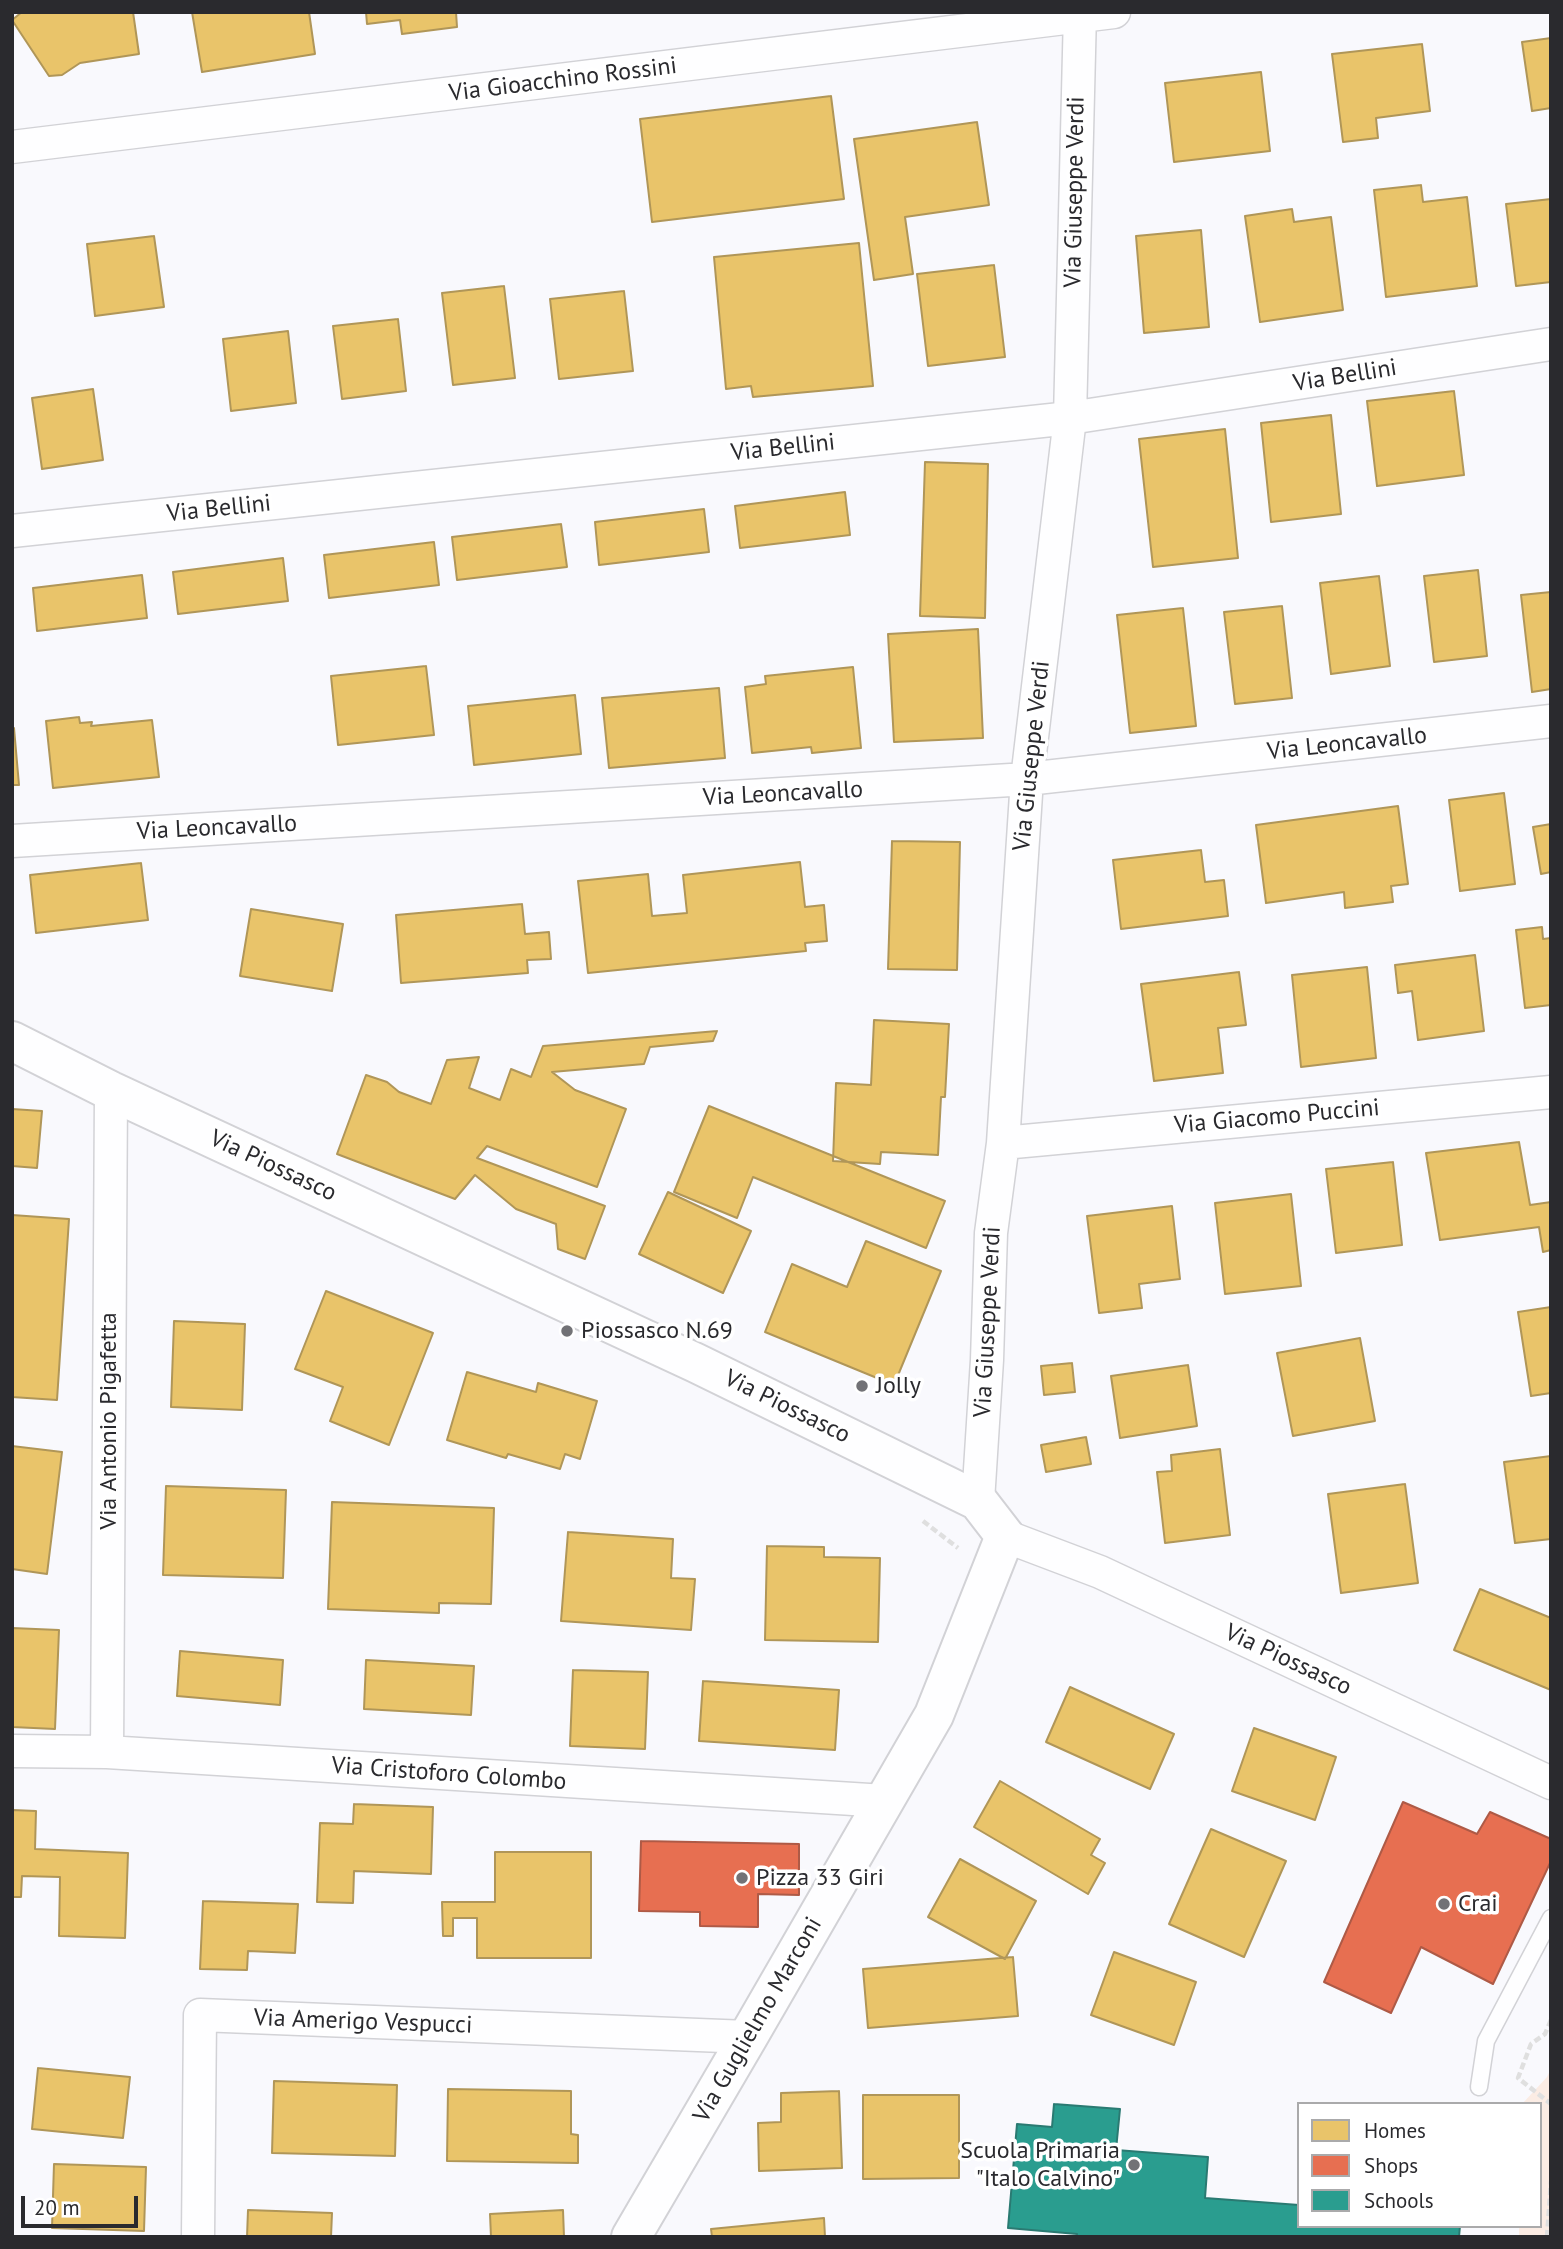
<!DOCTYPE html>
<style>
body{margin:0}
#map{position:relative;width:1563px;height:2249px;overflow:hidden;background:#f9f9fd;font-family:"PT Sans",sans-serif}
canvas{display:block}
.frame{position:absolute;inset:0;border:14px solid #2a2a2e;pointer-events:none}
.legend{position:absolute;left:1297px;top:2102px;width:245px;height:126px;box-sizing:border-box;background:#fff;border:2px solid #aaaaab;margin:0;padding:9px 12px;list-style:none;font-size:21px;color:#2a2a2e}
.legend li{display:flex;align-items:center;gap:14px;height:35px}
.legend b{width:35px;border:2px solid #aaaaab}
.scale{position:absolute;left:21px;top:2196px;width:117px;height:32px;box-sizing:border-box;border:4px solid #2a2a2e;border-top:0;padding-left:9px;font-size:21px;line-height:24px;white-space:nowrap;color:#2a2a2e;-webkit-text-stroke:5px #fff;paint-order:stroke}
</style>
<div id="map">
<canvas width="1563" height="2249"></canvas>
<div class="frame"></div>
<ul class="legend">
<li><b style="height:19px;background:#e9c46a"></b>Homes</li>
<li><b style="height:19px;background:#e76f51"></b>Shops</li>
<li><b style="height:19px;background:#2a9d8f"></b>Schools</li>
</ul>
<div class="scale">20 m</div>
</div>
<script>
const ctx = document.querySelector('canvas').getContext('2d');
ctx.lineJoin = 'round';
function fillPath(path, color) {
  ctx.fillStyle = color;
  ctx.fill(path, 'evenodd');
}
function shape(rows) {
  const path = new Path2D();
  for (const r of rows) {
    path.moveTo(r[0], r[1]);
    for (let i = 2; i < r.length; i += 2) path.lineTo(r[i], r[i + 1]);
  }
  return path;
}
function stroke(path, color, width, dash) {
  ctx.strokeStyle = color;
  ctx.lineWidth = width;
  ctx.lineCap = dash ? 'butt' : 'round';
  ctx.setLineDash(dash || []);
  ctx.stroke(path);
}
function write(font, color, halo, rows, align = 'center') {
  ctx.font = font + ' "PT Sans",sans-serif';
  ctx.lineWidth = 7;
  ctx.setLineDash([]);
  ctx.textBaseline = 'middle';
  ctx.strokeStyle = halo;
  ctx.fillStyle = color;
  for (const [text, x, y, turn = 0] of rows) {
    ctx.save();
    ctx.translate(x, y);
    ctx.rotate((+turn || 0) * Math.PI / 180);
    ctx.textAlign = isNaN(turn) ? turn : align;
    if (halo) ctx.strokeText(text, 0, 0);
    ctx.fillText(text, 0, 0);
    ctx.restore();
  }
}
fillPath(shape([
 [1551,2069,1551,2237,1519,2237,1519,2226,1540,2226,1540,2104,1522,2104,1547,2077]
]), '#fbece4');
const homes = shape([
 [22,12,133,12,139,54,80,63,62,75,49,76,12,20,22,12],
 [192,12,309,12,315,54,202,72,192,12],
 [366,12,456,12,457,27,402,34,400,20,367,24,366,12],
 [1551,38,1551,108,1532,111,1522,42,1551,38],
 [1422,44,1430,111,1376,118,1378,138,1343,142,1332,54,1422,44],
 [1261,72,1270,151,1174,162,1165,83,1261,72],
 [831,96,844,199,652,222,640,119,831,96],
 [977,122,989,205,905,217,913,274,874,280,854,139,977,122],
 [1421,185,1423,202,1467,197,1477,286,1386,297,1374,190,1421,185],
 [1551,199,1551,282,1516,286,1506,204,1551,199],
 [1292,209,1294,222,1331,217,1343,310,1260,322,1245,216,1292,209],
 [1201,230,1209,327,1144,333,1136,236,1201,230],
 [154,236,164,307,95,316,87,244,154,236],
 [859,243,873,386,753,397,751,386,726,389,714,257,859,243],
 [994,265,1005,357,928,366,917,274,994,265],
 [504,286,515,378,453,385,442,293,504,286],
 [624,291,633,371,559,379,550,299,624,291],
 [398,319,406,391,342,399,333,326,398,319],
 [288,331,296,403,231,411,223,339,288,331],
 [93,389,103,460,42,469,32,398,93,389],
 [1454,391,1464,475,1377,486,1367,401,1454,391],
 [1331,415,1341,514,1271,522,1261,423,1331,415],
 [1225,429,1238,558,1153,567,1139,439,1225,429],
 [925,462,988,464,985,618,920,616,925,462],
 [845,492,850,535,740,548,735,506,845,492],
 [704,509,709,552,599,565,595,522,704,509],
 [561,524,567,567,457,580,452,537,561,524],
 [434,542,439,585,329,598,324,555,434,542],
 [283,558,288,601,178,614,173,572,283,558],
 [1478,570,1487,656,1434,662,1424,576,1478,570],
 [142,575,147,618,37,631,33,588,142,575],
 [1379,576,1390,666,1331,674,1320,583,1379,576],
 [1551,592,1551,689,1532,692,1521,595,1551,592],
 [1282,606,1292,698,1235,704,1224,612,1282,606],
 [1183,608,1196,726,1130,733,1117,615,1183,608],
 [978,629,983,738,894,742,888,634,978,629],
 [426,666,434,735,338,745,331,676,426,666],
 [853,667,861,748,812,753,811,747,752,753,745,687,766,684,765,676,853,667],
 [719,688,725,758,609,768,602,698,719,688],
 [575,695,581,754,474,765,468,706,575,695],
 [79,717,80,723,92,722,91,726,152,720,159,777,53,788,46,721,79,717],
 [12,728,14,728,19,785,12,785,12,728],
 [1504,793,1515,884,1460,891,1449,800,1504,793],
 [1398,806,1408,884,1391,886,1393,902,1345,908,1344,892,1266,903,1256,825,1398,806],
 [1551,824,1551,872,1541,874,1533,827,1551,824],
 [892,841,960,842,957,970,888,969,892,841],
 [1201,850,1205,882,1224,880,1228,916,1121,929,1113,860,1201,850],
 [800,862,805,907,824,905,827,941,805,943,806,951,588,973,578,881,648,874,652,916,687,913,683,875,800,862],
 [141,863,148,920,36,933,30,875,141,863],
 [522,904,525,934,549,932,551,959,527,960,528,973,401,983,396,915,522,904],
 [251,909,343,924,332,991,240,976,251,909],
 [1542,927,1543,939,1551,938,1551,1005,1525,1008,1516,930,1542,927],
 [1475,955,1484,1031,1418,1040,1412,991,1398,993,1395,965,1475,955],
 [1367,967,1376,1058,1301,1067,1292,975,1367,967],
 [1239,972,1246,1025,1218,1028,1223,1073,1154,1081,1141,984,1239,972],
 [874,1020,949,1024,945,1097,941,1097,938,1155,881,1152,880,1164,833,1161,836,1083,871,1085,874,1020],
 [717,1031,713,1041,650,1047,644,1064,552,1072,575,1090,626,1109,597,1187,487,1146,477,1158,605,1206,585,1259,558,1249,556,1224,516,1209,475,1175,455,1199,337,1154,366,1075,387,1082,399,1092,431,1104,447,1060,479,1057,469,1088,500,1100,511,1069,531,1077,543,1046,717,1031],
 [709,1106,945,1201,926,1248,753,1177,737,1218,674,1192,709,1106],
 [12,1109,42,1111,37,1168,12,1166,12,1109],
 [1519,1142,1530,1205,1551,1202,1551,1250,1543,1252,1539,1227,1440,1240,1426,1153,1519,1142],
 [1393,1162,1402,1245,1336,1253,1326,1169,1393,1162],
 [668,1192,751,1231,723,1293,639,1254,668,1192],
 [1291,1194,1301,1286,1225,1294,1215,1203,1291,1194],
 [1172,1206,1180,1279,1139,1284,1142,1308,1099,1313,1087,1216,1172,1206],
 [12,1215,69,1219,57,1400,12,1397,12,1215],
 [866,1241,941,1271,894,1385,765,1332,792,1264,847,1287,866,1241],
 [326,1291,433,1333,389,1445,330,1421,343,1387,295,1369,326,1291],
 [1551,1307,1551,1393,1531,1396,1518,1312,1551,1307],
 [174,1321,245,1324,242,1410,171,1407,174,1321],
 [1360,1338,1375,1421,1293,1436,1277,1353,1360,1338],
 [1072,1363,1075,1392,1044,1395,1041,1366,1072,1363],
 [1188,1365,1197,1426,1120,1438,1111,1376,1188,1365],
 [467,1372,536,1392,538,1383,597,1401,580,1459,565,1454,560,1469,508,1454,506,1458,447,1440,467,1372],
 [1086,1437,1091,1464,1046,1472,1041,1445,1086,1437],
 [12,1446,62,1452,47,1574,12,1569,12,1446],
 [1220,1449,1230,1535,1165,1543,1157,1472,1172,1471,1171,1455,1220,1449],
 [1551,1456,1551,1539,1515,1543,1504,1462,1551,1456],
 [1405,1484,1418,1583,1341,1593,1328,1494,1405,1484],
 [166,1486,286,1490,283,1578,163,1575,166,1486],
 [332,1502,494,1508,491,1604,439,1603,439,1613,328,1609,332,1502],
 [568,1532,673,1539,671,1578,695,1579,691,1630,561,1621,568,1532],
 [767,1546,824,1547,824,1557,880,1558,878,1642,765,1640,767,1546],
 [1480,1589,1551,1618,1551,1690,1454,1650,1480,1589],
 [12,1628,59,1630,55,1729,12,1727,12,1628],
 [180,1651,283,1660,280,1705,177,1696,180,1651],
 [366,1660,474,1666,471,1715,364,1709,366,1660],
 [573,1670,648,1672,645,1749,570,1746,573,1670],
 [703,1681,839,1690,835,1750,699,1741,703,1681],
 [1070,1687,1174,1734,1150,1789,1046,1742,1070,1687],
 [1254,1728,1336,1757,1315,1820,1232,1791,1254,1728],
 [1000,1781,1100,1839,1091,1855,1105,1863,1088,1894,974,1827,1000,1781],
 [354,1804,433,1807,431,1874,354,1871,353,1903,317,1902,320,1823,353,1824,354,1804],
 [12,1810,36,1811,35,1849,128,1853,125,1938,59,1936,60,1877,22,1876,21,1897,12,1897,12,1810],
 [1211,1829,1286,1861,1244,1957,1169,1924,1211,1829],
 [495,1852,591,1852,591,1958,477,1958,477,1918,453,1918,453,1936,443,1936,442,1902,495,1902,495,1852],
 [960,1859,1036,1901,1005,1959,928,1917,960,1859],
 [203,1901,298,1904,295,1953,248,1951,247,1970,200,1969,203,1901],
 [1114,1952,1196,1982,1174,2045,1091,2015,1114,1952],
 [1013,1957,1018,2016,868,2028,863,1969,1013,1957],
 [38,2068,130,2077,123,2138,32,2129,38,2068],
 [274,2081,397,2085,395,2156,272,2153,274,2081],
 [448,2089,571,2091,571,2134,578,2135,578,2163,447,2161,448,2089],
 [839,2091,842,2168,759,2171,758,2123,781,2122,781,2093,839,2091],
 [863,2095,959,2095,959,2178,863,2179,863,2095],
 [54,2164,146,2167,144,2231,52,2228,54,2164],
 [248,2210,332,2213,331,2237,247,2237,248,2210],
 [563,2210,564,2237,491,2237,490,2214,563,2210],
 [824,2218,825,2237,712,2237,711,2229,824,2218]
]);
fillPath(homes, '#e9c46a');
stroke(homes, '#b09658', 2);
const shops = shape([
 [1403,1802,1477,1834,1490,1812,1551,1839,1551,1861,1493,1984,1421,1947,1391,2013,1324,1982,1403,1802],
 [641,1841,799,1844,799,1895,758,1894,758,1927,700,1926,700,1912,639,1911,641,1841]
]);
fillPath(shops, '#e76f51');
stroke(shops, '#ae5a46', 2);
const schools = shape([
 [1054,2104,1120,2109,1116,2150,1208,2157,1205,2198,1299,2205,1299,2226,1460,2226,1459,2237,1076,2237,1077,2234,1008,2228,1017,2124,1052,2127,1054,2104]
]);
fillPath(schools, '#2a9d8f');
stroke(schools, '#2a7a72', 2);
const service = shape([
 [1479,2087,1486,2041,1551,1918]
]);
const minor = shape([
 [12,147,1114,12],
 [12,531,1070,418,1551,344],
 [12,841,1027,779,1551,721],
 [1003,1143,1551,1092],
 [978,1501,987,1360,991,1233,1003,1143,1027,779,1070,418,1080,12],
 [1005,1536,1100,1572,1551,1783],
 [12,1751,107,1752,885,1801],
 [107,1752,111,1091],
 [198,2237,200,2015,748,2037]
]);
const tertiary = shape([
 [12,1041,111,1091,696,1363,978,1501,1005,1536,934,1715,748,2037,631,2237]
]);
stroke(service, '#d2d2d6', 19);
stroke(minor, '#d2d2d6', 35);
stroke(tertiary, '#d2d2d6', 42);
stroke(shape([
 [923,1521,958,1548],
 [1551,2020,1545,2034,1531,2044,1518,2078,1551,2104],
 [1547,2237,1551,2181]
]), '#dfdfdf', 4.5, [7, 3.5]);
stroke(service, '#fefeff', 16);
stroke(minor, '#fefeff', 32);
stroke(tertiary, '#fefeff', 38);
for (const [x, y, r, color] of [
 [567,1331,7,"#727276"],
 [862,1386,7,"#727276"],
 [742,1878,7,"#727276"],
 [1444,1904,7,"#727276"],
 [1134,2165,7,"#727276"]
]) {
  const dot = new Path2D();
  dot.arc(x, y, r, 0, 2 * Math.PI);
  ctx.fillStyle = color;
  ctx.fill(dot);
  stroke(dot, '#fff', 2.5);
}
write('24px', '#2a2a2e', '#fff', [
 ["Via Gioacchino Rossini",563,80,-7],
 ["Via Giuseppe Verdi",1075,192,-89],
 ["Via Bellini",1345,376,-9],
 ["Via Bellini",783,448,-6],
 ["Via Bellini",219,509,-6],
 ["Via Leoncavallo",1347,744,-6],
 ["Via Giuseppe Verdi",1032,756,-84],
 ["Via Leoncavallo",783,794,-3],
 ["Via Leoncavallo",217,828,-3],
 ["Via Giacomo Puccini",1277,1117,-5],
 ["Via Piossasco",273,1166,25],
 ["Via Giuseppe Verdi",988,1322,-87],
 ["Via Piossasco",787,1407,26],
 ["Via Antonio Pigafetta",109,1421,-90],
 ["Via Piossasco",1288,1660,25],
 ["Via Cristoforo Colombo",449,1774,4],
 ["Via Guglielmo Marconi",758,2020,-60],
 ["Via Amerigo Vespucci",363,2022,2]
]);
write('24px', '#2a2a2e', '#fff', [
 ["Piossasco N.69",581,1331],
 ["Jolly",876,1386],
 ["Pizza 33 Giri",756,1878],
 ["Crai",1458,1904],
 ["Scuola Primaria",1120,2151,"right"],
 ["\"Italo Calvino\"",1120,2179,"right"]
], 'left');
</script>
